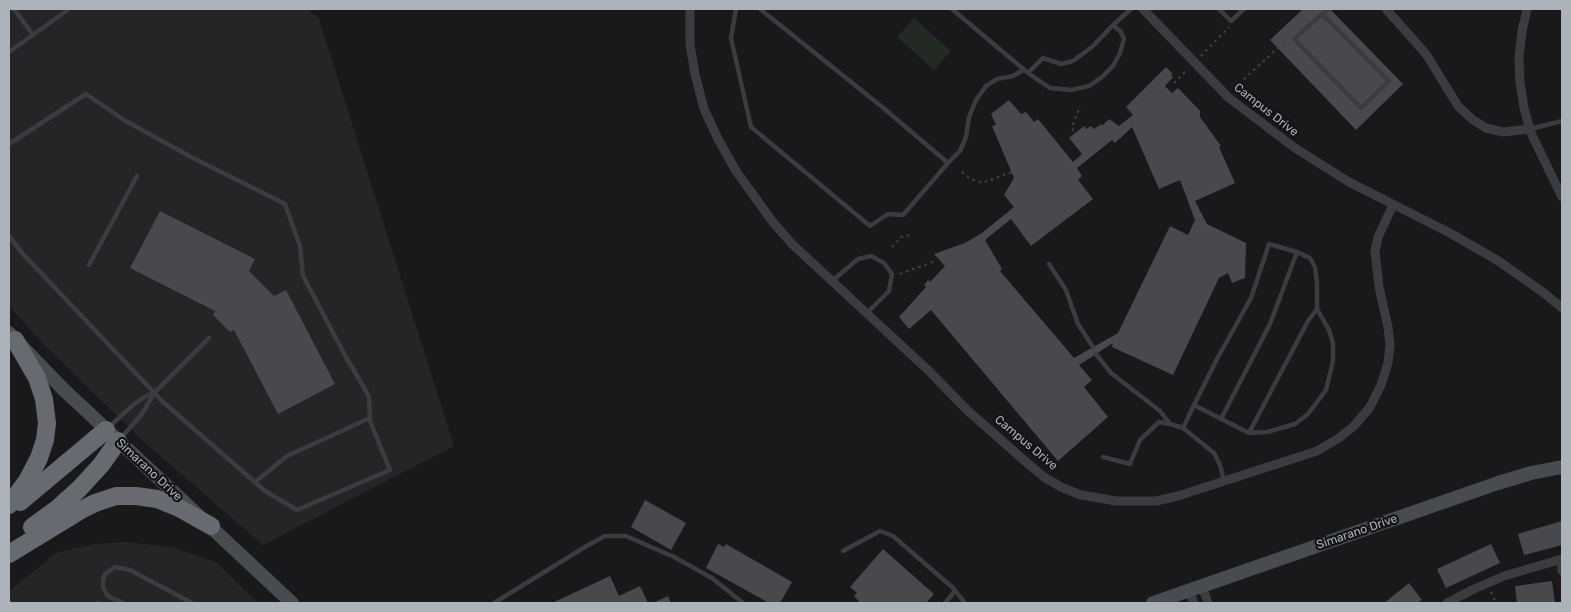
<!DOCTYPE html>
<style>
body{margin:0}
#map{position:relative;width:1571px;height:612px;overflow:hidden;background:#19191b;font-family:Rubik,sans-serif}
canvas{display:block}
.frame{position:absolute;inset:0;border:10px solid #acb2b9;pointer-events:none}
</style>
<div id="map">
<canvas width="1571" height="612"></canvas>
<div class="frame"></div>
</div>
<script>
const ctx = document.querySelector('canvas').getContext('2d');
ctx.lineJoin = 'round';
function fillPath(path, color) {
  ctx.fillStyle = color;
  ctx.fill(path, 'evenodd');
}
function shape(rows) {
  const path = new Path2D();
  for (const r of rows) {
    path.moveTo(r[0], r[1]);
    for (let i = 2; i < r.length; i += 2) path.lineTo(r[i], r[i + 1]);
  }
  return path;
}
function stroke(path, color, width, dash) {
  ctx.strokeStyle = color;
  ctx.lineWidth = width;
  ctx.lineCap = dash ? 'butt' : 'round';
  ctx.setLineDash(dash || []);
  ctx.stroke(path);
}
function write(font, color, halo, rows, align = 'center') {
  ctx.font = font + ' Rubik,sans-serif';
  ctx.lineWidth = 4.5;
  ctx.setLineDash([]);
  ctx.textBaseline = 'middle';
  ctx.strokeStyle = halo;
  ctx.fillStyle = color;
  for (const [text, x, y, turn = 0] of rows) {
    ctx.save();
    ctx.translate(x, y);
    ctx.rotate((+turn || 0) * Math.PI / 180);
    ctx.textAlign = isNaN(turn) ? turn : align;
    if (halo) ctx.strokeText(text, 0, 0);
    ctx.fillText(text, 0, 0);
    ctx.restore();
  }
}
fillPath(shape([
 [9,9,307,9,319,19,454,446,263,545,144,442,45,346,9,306],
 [125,542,172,547,216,562,258,603,9,603,9,591,56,553,94,544]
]), '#252527');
fillPath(shape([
 [914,18,951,51,934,70,897,37]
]), '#232a23');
fillPath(shape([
 [1303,9,1330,9,1403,84,1356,130,1270,40],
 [1166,67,1173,74,1171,75,1173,77,1165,86,1172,93,1178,88,1200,111,1200,117,1221,146,1219,147,1235,183,1195,201,1207,224,1246,243,1245,278,1232,283,1228,273,1219,278,1173,375,1112,347,1113,343,1079,365,1092,380,1084,387,1108,417,1058,461,931,310,909,329,899,317,926,287,924,285,928,280,930,282,945,266,934,254,965,243,982,233,1014,207,1004,195,1014,178,992,126,996,125,991,114,1009,100,1021,114,1026,112,1034,122,1038,119,1073,162,1082,154,1069,138,1084,126,1086,129,1091,126,1094,129,1101,124,1102,126,1109,119,1119,126,1133,115,1126,107],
 [1132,127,1159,189,1180,180,1195,220,1188,235,1170,226,1118,333,1074,358,1000,271,1002,269,985,240,1011,219,1031,246,1093,199,1078,180,1082,176,1077,168,1112,140,1115,143],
 [160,211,255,259,249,271,274,296,286,290,335,384,278,414,234,330,230,332,213,315,215,311,130,268],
 [645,500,686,523,671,550,631,527],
 [1562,521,1562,545,1524,555,1518,534],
 [718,544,724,547,726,544,792,582,780,603,769,603,706,568],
 [1491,544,1500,563,1446,588,1437,569],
 [883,549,934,594,926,603,857,603,859,601,854,596,857,593,850,587],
 [610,576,619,596,640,586,648,603,552,603],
 [1552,581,1555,603,1517,603,1515,586],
 [1409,583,1422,600,1417,603,1384,603],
 [668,596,671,603,653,603]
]), '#48494d');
stroke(shape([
 [1201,56,1229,27],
 [1174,83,1188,69],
 [1234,88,1278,48,1287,43],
 [1073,131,1072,127,1080,106],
 [962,172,969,178,982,183,1012,172],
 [892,247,901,237,910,235],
 [900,274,935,261],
 [1491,592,1496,603],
 [97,603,99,600]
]), '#404346', 2, [2.5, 4]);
stroke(shape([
 [14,9,33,35],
 [736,9,731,38,751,127,870,226,888,214,903,215,948,163,881,106,760,9],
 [952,9,1028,73,1050,88,1071,90,1089,86,1102,77,1113,66,1120,53,1124,39,1121,32,1113,25,1131,9],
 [1219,9,1231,21,1244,9],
 [1322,14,1389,81,1361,108,1294,39,1322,14,1329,9],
 [9,52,69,9],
 [1028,73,1043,58,1061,64,1073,61,1092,47,1113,25],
 [1530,129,1562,121],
 [9,144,86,94,124,120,191,157,285,204,300,246,303,276,346,357,369,396,370,421,390,470,297,510,265,491,162,401,23,254,9,236],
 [948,163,960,151,966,137,969,117,976,100,986,86,997,79,1013,76,1023,70],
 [1049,264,1066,290,1078,324,1093,347],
 [89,265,137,176],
 [832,281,858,259,871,256,884,263,892,274,889,291,867,313],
 [1096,354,1111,373,1160,411,1170,424],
 [1194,405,1249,433,1267,432,1295,424,1308,414,1326,390,1333,361,1333,343,1329,330,1317,309,1317,282,1315,267,1310,258,1297,252,1269,244,1251,298,1217,359,1194,405,1183,428,1214,453,1220,465,1224,481],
 [1221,419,1270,324,1297,252],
 [108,428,134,404,146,396,154,393],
 [1249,433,1308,321,1317,309],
 [121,438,142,414,154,393,209,338],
 [1103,457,1130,464,1140,440,1159,422,1170,424,1183,428],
 [255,482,287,456,370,418],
 [843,551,880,531,893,536,952,587,965,603],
 [9,602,10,603],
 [123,603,108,596,103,588,103,579,105,574,115,567,130,570,192,603],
 [494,603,585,547,605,536,626,536,674,557,712,578,743,603],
 [945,603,955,591]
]), '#3a3c3f', 4.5);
stroke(shape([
 [690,9,690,45,695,74,704,109,718,139,736,171,772,221,792,244,929,371,967,410,1026,462,1044,477,1061,487,1081,495,1116,501,1156,501,1178,496,1317,451,1339,438,1354,426,1370,407,1381,385,1388,363,1390,345,1388,327,1379,287,1375,251,1378,237,1393,205],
 [1143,9,1229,98,1295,148,1349,182,1448,232,1497,260,1544,293,1562,308],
 [1386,9,1426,54,1458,106,1473,120,1486,128,1503,132,1530,129],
 [1527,9,1522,31,1519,57,1520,83,1524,108,1531,133,1562,197],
 [1561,560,1562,571],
 [1202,586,1208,603],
 [1189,591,1194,603],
 [1447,603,1472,590,1504,576,1562,559]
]), '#3a3c3f', 9);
stroke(shape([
 [9,333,62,388,292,603],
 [1153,603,1498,483,1531,473,1562,467]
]), '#484b4f', 14);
stroke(shape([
 [20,502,106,430],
 [9,505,27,481,39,458,45,440,47,423,44,399,37,378,15,340],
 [32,527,58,508,79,489,101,465,118,441],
 [9,554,81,510,95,503,116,496,136,496,157,499,179,508,211,526]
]), '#676a70', 18);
write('12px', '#acb2b9', '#141416', [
 ["Campus Drive",1266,110,38],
 ["Campus Drive",1026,443,40],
 ["Simarano Drive",149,470,43],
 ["Simarano Drive",1357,532,-19]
]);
</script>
